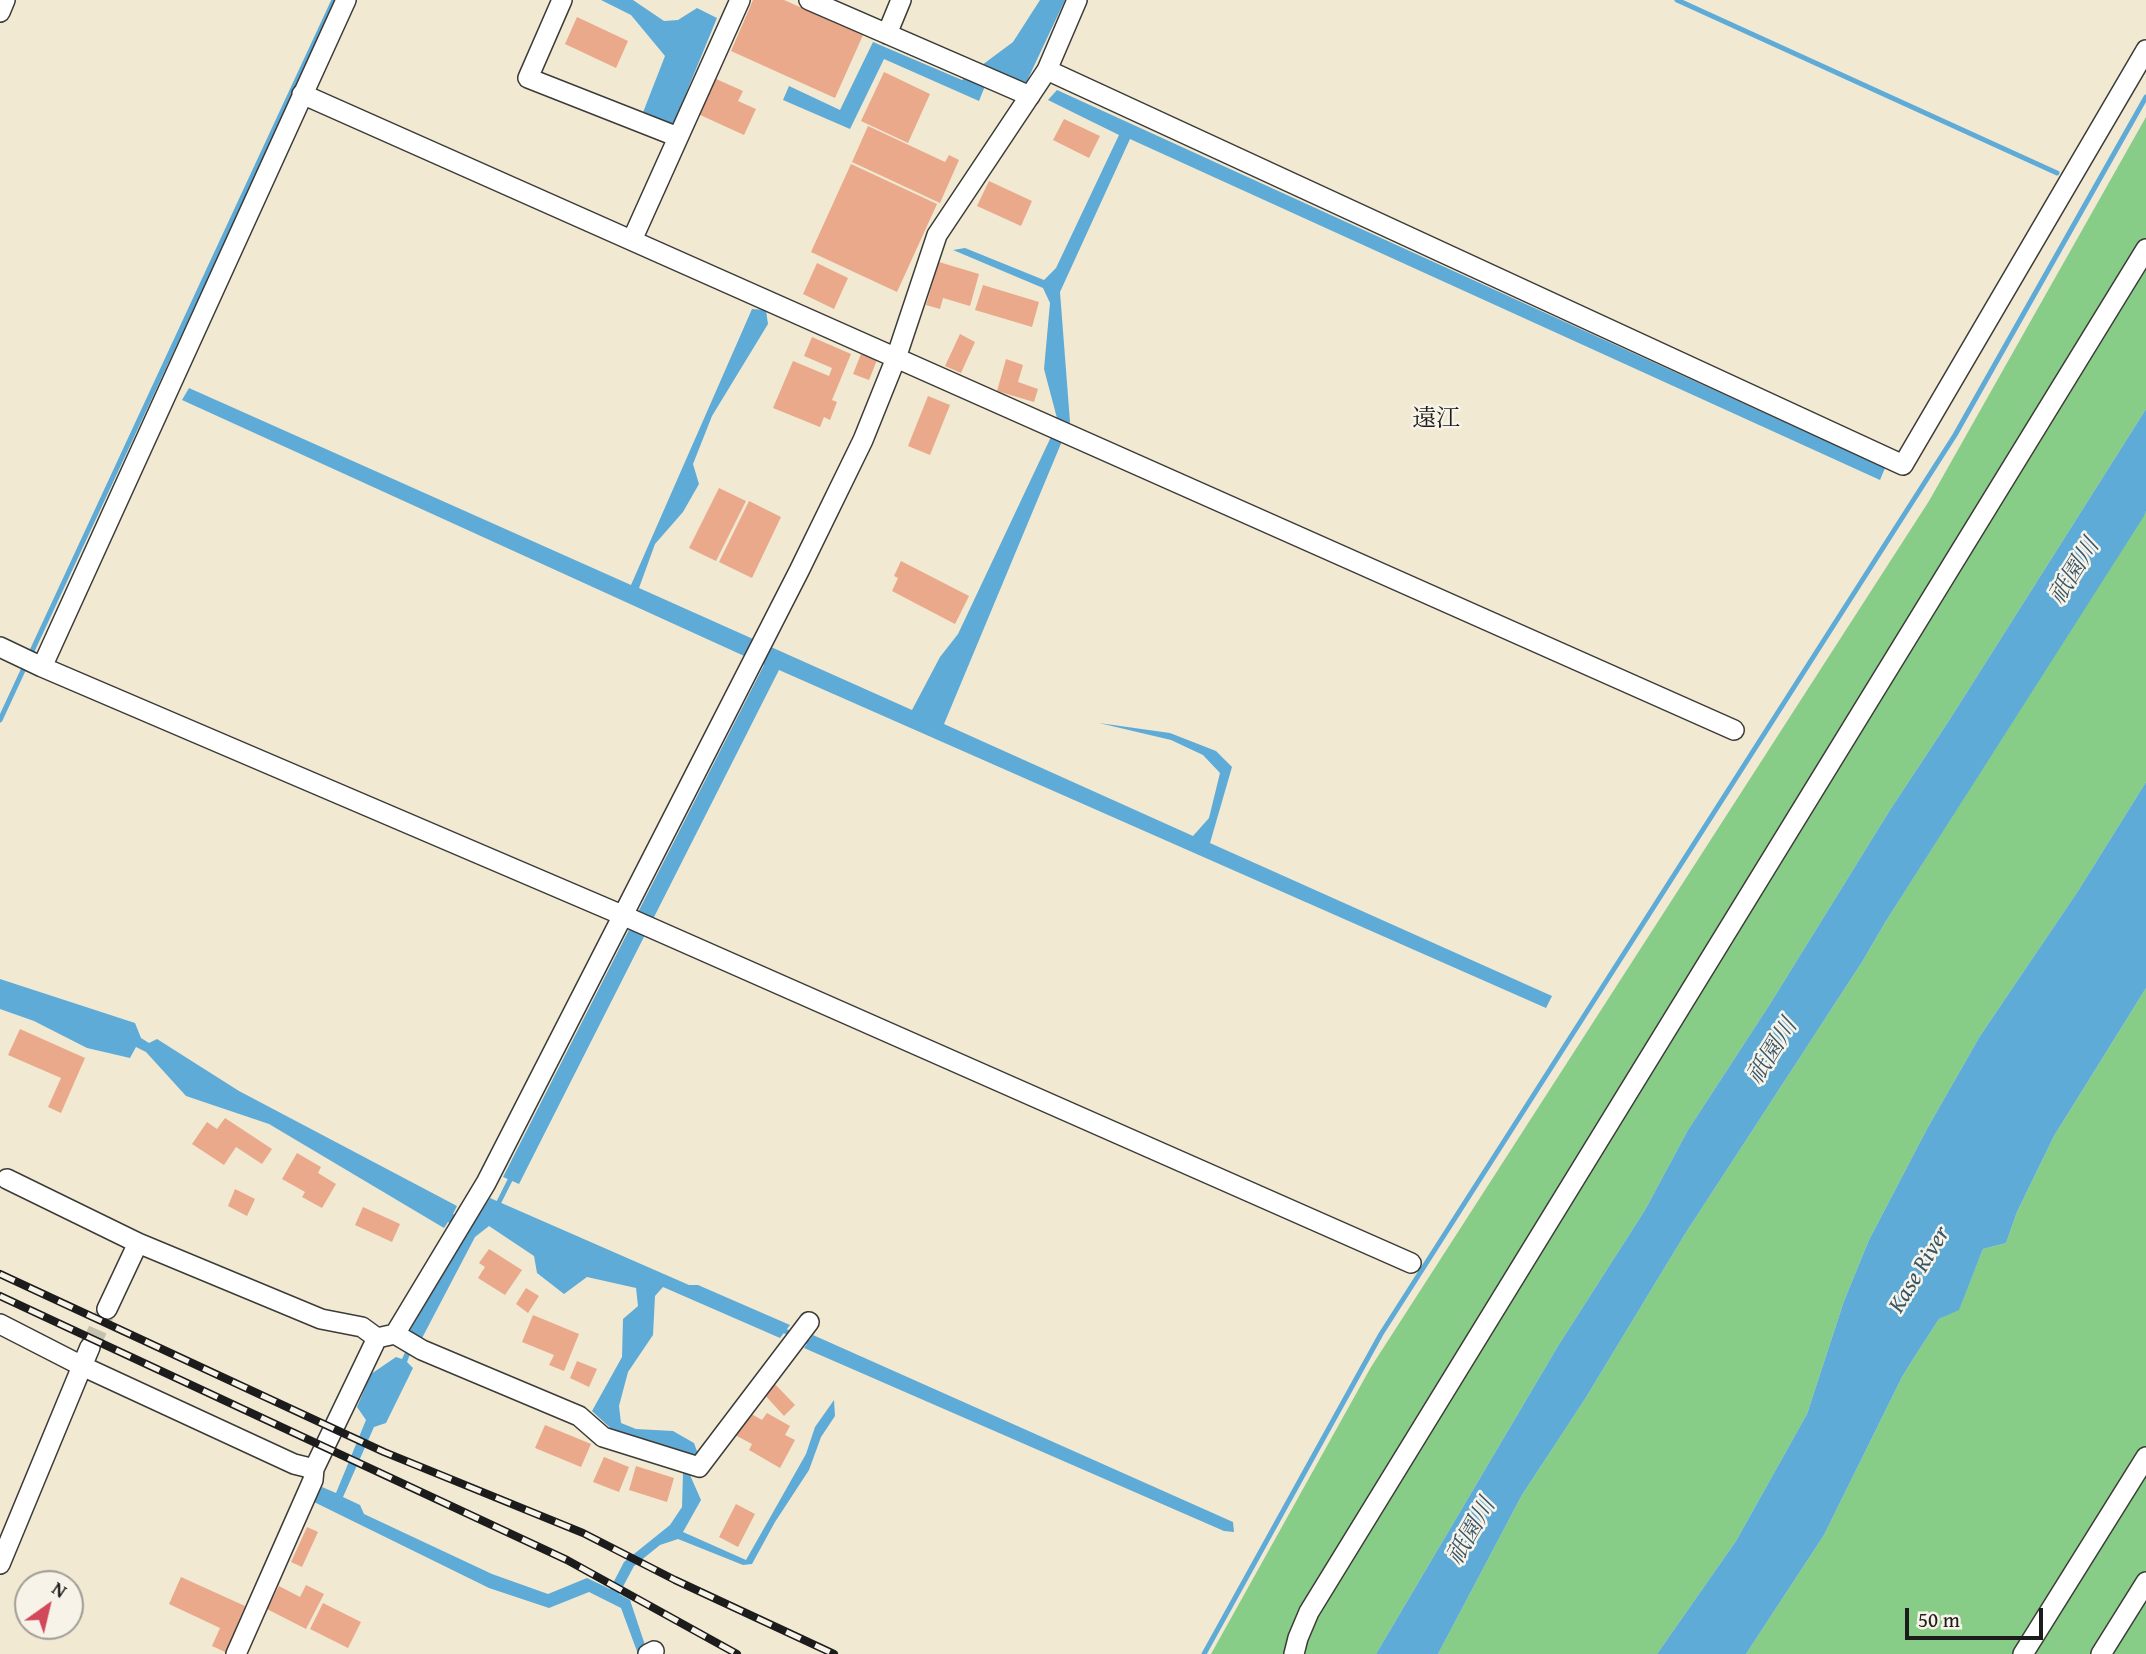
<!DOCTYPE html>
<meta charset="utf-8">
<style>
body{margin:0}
#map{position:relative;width:2146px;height:1654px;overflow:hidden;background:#f1e9d2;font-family:"Gentium Book Plus",serif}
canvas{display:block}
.north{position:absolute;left:14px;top:1570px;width:70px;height:70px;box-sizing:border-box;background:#f7f3e8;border:2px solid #9f9d96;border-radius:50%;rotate:34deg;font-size:19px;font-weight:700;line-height:28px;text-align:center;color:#1c1c1c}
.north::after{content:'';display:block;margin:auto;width:24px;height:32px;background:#d1495b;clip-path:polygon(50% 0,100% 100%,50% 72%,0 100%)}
.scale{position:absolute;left:1905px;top:1608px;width:138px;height:32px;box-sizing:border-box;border:4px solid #1c1c1c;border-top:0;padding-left:9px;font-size:21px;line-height:24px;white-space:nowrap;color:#1c1c1c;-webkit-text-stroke:5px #f7f3e8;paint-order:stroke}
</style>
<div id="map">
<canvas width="2146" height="1654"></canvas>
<div class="north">N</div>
<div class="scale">50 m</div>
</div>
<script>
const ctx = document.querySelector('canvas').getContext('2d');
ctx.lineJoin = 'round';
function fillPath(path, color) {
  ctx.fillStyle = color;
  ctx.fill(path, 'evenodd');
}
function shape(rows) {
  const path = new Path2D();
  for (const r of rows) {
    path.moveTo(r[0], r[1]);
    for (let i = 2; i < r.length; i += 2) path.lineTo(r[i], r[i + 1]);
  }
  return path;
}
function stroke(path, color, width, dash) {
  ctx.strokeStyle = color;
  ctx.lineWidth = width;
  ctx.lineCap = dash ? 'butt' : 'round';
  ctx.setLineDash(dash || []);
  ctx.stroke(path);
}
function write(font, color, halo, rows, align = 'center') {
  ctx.font = font + ' "Gentium Book Plus","Noto Serif JP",serif';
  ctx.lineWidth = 5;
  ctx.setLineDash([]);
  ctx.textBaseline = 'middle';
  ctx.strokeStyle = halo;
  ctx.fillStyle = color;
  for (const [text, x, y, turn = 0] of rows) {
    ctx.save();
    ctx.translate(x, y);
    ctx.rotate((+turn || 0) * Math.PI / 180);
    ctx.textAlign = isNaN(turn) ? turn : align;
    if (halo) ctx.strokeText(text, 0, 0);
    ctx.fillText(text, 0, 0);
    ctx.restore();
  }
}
fillPath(shape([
 [2146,117,2146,409,1950,719,1890,810,1770,1004,1688,1130,1645,1210,1558,1346,1376,1654,1211,1654,1371,1367,1929,501],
 [2146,511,2146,782,2078,891,1980,1036,1928,1127,1869,1240,1844,1301,1807,1414,1736,1541,1657,1654,1438,1654,1522,1495,1585,1399,1685,1234,1862,962,1886,921],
 [2146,988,2146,1654,1746,1654,1824,1535,1902,1377,1915,1356,1939,1319,1959,1309,1983,1249,2006,1243,2017,1212,2054,1136]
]), '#87cc87');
fillPath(shape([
 [601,0,633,0,664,21,678,20,697,8,717,18,673,125,642,115,665,56,631,15],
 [1040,0,1065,0,1026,83,1000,72,985,86,979,101,884,59,850,129,783,100,789,86,840,110,873,42,962,80,1013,42],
 [1057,90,1885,468,1880,480,1130,139,1060,292,1070,422,944,724,1193,836,1209,818,1220,773,1203,755,1171,740,1099,723,1170,733,1216,751,1232,767,1210,843,1552,996,1546,1008,779,670,519,1184,503,1177,764,665,182,400,189,388,631,585,752,309,766,310,768,324,712,416,693,464,699,484,683,512,655,544,639,588,912,710,940,657,958,634,1058,422,1044,369,1050,303,1043,288,953,250,965,248,1044,280,1056,268,1119,135,1048,100],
 [2146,409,2146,511,2144,516,1886,921,1862,962,1685,1234,1585,1399,1522,1495,1438,1654,1376,1654,1558,1346,1645,1210,1688,1130,1770,1004,1890,810,1950,719],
 [2146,782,2146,988,2054,1136,2017,1212,2006,1243,1983,1249,1959,1310,1939,1319,1915,1356,1902,1377,1824,1535,1746,1654,1657,1654,1736,1541,1807,1414,1844,1301,1869,1240,1928,1127,1980,1036,2078,891],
 [0,979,135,1023,141,1038,149,1043,157,1039,239,1091,457,1206,453,1214,473,1224,490,1198,689,1285,698,1285,790,1325,780,1338,663,1287,655,1296,653,1335,628,1372,619,1406,621,1423,636,1429,673,1431,694,1443,698,1454,688,1460,619,1436,592,1411,622,1357,623,1319,638,1306,636,1288,587,1277,564,1294,537,1273,534,1256,489,1226,475,1237,421,1340,416,1339,407,1362,413,1368,386,1423,374,1427,343,1497,360,1505,364,1514,492,1574,548,1594,587,1578,610,1589,624,1562,670,1525,682,1507,683,1473,690,1475,701,1500,683,1532,746,1560,806,1454,815,1427,834,1400,835,1416,821,1437,809,1470,775,1522,752,1564,743,1565,678,1539,660,1545,634,1566,619,1594,630,1600,648,1654,638,1654,621,1608,589,1592,549,1608,489,1588,314,1502,322,1487,336,1493,366,1420,357,1407,371,1374,396,1357,402,1359,412,1337,408,1334,465,1232,448,1222,444,1228,269,1124,186,1096,146,1052,136,1047,130,1058,87,1048,34,1021,0,1009],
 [813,1335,1233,1522,1234,1532,1224,1531,804,1348]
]), '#5fabd8');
stroke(shape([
 [1677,0,2057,173],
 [0,720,334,0],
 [499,1202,510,1180],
 [785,1331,808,1342],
 [1204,1654,1381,1334,1955,435,2146,97]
]), '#5fabd8', 5);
fillPath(shape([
 [753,0,784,0,863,35,835,98,731,51],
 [577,17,628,41,616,68,565,44],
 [884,72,930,94,908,143,861,121],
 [714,78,743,91,738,101,756,109,744,135,698,114],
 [1064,119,1100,136,1089,158,1053,140],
 [868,126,945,162,949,155,959,160,940,203,852,162],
 [851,164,937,204,897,292,811,252],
 [989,181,1032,201,1021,226,977,206],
 [939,262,979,274,970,306,943,298,940,309,926,305],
 [817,263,848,278,834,309,803,294],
 [983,285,1039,302,1032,327,975,310],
 [960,334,975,342,961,373,945,366],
 [812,337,851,354,832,400,837,402,830,420,824,417,820,427,773,408,793,361,829,376,832,368,804,356],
 [861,354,877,360,869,380,853,374],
 [1006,359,1023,365,1018,382,1038,389,1034,402,997,391],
 [928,396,950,405,930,455,908,446],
 [719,488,746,501,716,561,689,548],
 [749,501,781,517,752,578,719,562],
 [901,561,969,596,955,624,892,591,898,578,894,576],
 [20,1029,85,1058,61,1113,48,1107,61,1078,8,1055],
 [225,1118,272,1149,262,1164,236,1147,224,1165,192,1144,207,1122,217,1129],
 [297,1153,321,1167,318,1173,336,1184,322,1208,302,1197,305,1192,282,1179],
 [235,1189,255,1199,247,1216,228,1206],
 [363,1207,400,1224,392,1242,355,1225],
 [489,1249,522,1270,505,1295,478,1278,485,1267,479,1263],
 [526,1288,539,1296,528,1313,516,1304],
 [533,1315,579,1334,564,1371,549,1365,554,1355,522,1342],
 [577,1361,597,1369,589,1387,570,1378],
 [774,1383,795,1405,784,1416,763,1393],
 [748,1412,762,1420,767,1413,790,1426,785,1435,795,1440,780,1468,749,1450,752,1444,735,1435],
 [545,1425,591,1444,581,1467,535,1448],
 [604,1457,629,1467,619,1492,593,1482],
 [636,1466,674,1478,667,1502,629,1490],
 [736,1504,755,1514,738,1547,719,1537],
 [307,1527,318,1532,302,1567,291,1562],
 [181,1577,245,1606,225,1652,212,1646,220,1628,169,1604],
 [306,1585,324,1594,306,1629,267,1609,279,1586,300,1597],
 [323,1603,361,1622,348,1648,310,1629]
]), '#eaa98b');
stroke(shape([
 [90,1347,107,1309]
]), '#c6c0ae', 19, [19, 10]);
const street = shape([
 [562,0,528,78,678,137],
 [809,0,1030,96],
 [0,12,5,0],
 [887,34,901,0],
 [1047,70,1903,465,2146,50],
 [302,94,1734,730],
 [632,240,740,0],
 [0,647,42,667,622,915,1411,1263],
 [42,667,346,0],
 [7,1179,138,1243,321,1319,362,1327,377,1338],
 [107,1309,138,1243],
 [0,1324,82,1366,294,1464,314,1469],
 [395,1334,422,1350,579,1416,603,1437,699,1467,809,1322],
 [0,1564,90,1347],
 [236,1654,313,1480,314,1469,377,1338,395,1334,486,1183,799,571,863,440,896,358,937,235,1047,70,1077,0],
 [648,1654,654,1651],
 [1294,1654,1298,1638,1309,1612,2146,249],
 [2023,1654,2146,1457],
 [2101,1654,2146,1582]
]);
stroke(street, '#3c3b37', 22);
stroke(street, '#fff', 19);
const rail = shape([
 [0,1274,384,1452,583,1533,675,1580,834,1654],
 [0,1296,567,1560,737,1654]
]);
stroke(rail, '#1c1c1c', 8);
stroke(rail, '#f7f3e8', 5, [16]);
write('24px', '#1c1c1c', '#f7f3e8', [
 ["遠江",1436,420]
]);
write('italic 24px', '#375567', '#f7f3e8', [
 ["祇園川",2075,572,-58],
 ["祇園川",1773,1052,-58],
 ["Kase River",1920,1270,-59],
 ["祇園川",1472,1532,-60]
]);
</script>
